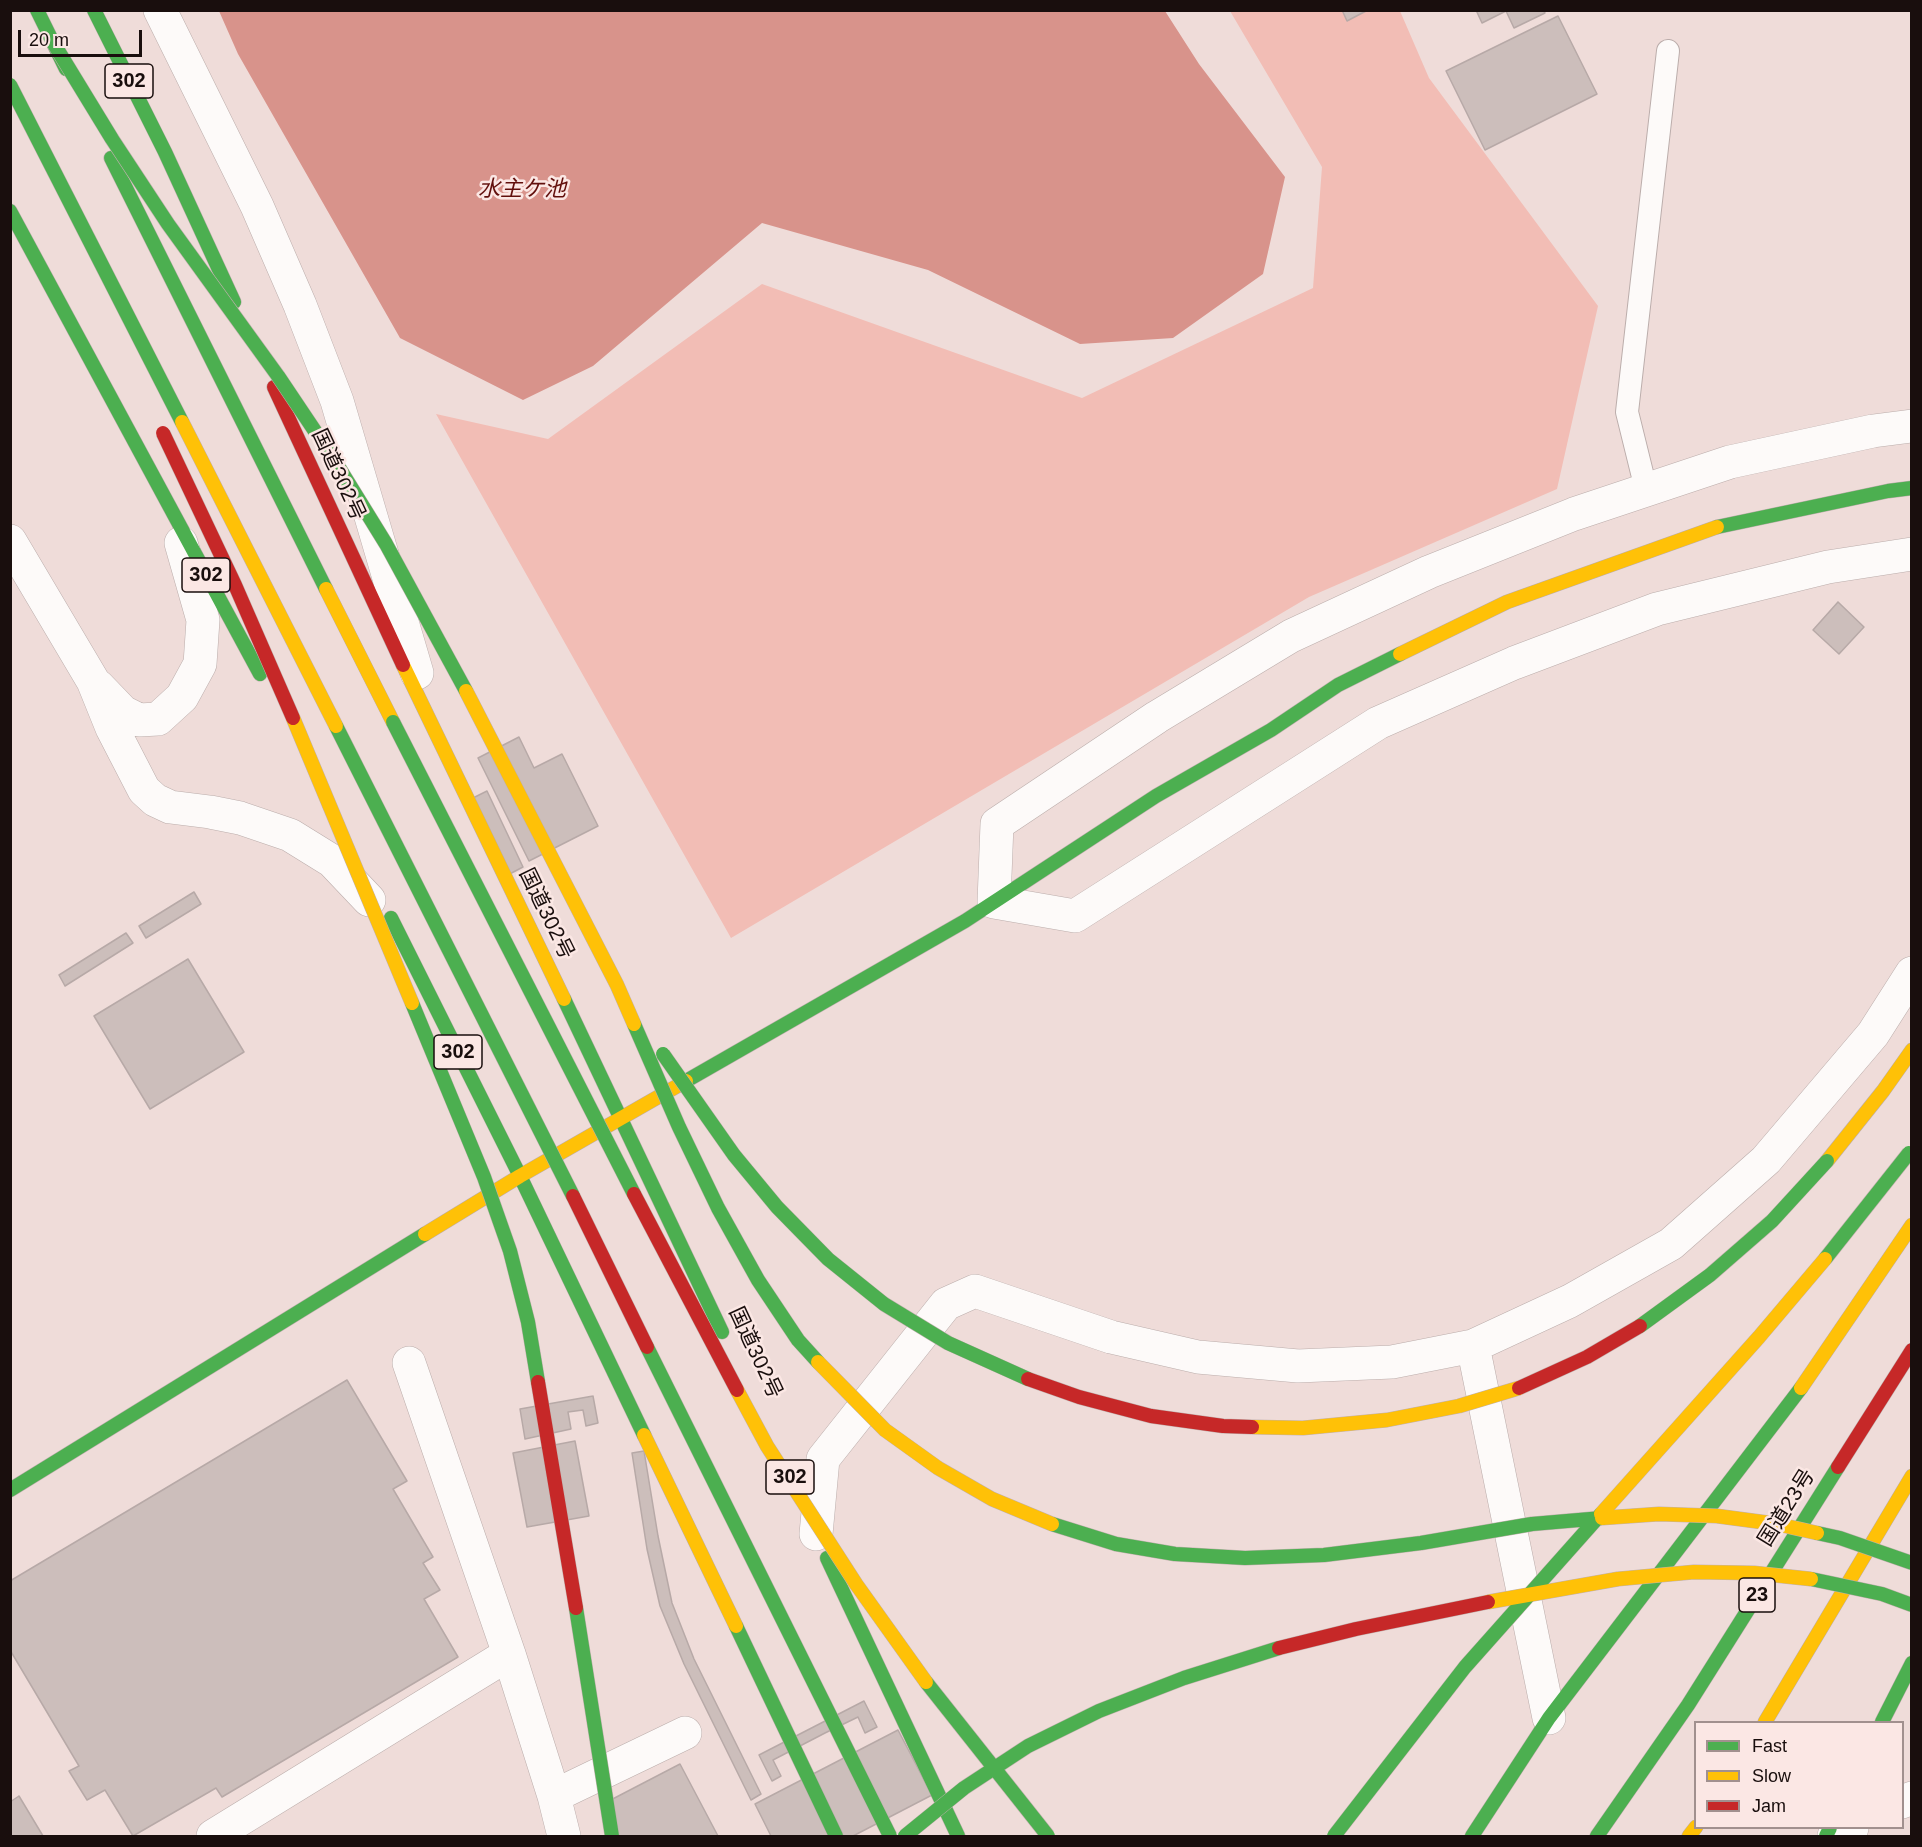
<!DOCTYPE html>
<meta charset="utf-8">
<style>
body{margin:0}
#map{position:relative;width:1922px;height:1847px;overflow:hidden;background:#efdcd9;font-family:Helvetica,sans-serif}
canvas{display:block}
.frame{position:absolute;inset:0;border:12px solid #190e0d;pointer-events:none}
.legend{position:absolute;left:1694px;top:1721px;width:210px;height:108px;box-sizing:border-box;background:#fbe7e4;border:2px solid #a1908e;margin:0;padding:8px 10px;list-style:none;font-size:18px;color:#190e0d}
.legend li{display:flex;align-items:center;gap:12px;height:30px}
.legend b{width:30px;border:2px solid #a1908e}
.scale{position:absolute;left:18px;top:30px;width:124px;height:27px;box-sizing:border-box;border:3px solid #190e0d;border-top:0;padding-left:8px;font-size:18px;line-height:21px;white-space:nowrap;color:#190e0d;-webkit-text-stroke:4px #fbe7e4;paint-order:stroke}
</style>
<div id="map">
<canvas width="1922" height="1847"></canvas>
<div class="frame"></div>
<ul class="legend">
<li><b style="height:8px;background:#4caf50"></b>Fast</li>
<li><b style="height:8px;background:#ffc107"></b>Slow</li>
<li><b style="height:8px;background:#c62828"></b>Jam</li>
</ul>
<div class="scale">20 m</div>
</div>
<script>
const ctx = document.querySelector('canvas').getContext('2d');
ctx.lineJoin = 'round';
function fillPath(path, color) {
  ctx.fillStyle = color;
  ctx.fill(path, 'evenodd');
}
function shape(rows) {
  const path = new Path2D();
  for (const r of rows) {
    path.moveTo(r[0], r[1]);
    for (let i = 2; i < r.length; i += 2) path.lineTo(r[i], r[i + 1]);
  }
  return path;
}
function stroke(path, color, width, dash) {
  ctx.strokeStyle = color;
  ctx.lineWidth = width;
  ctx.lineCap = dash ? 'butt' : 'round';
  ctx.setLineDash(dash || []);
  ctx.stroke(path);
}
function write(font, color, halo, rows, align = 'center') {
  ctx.font = font + ' Helvetica,"Noto Sans JP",sans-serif';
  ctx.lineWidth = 5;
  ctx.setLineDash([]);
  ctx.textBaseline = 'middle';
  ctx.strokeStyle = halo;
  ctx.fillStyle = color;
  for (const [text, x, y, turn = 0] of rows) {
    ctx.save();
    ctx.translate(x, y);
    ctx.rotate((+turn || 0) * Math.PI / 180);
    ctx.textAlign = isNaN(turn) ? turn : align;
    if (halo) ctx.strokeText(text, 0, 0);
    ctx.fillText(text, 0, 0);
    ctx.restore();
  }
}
fillPath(shape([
 [1230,11,1400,11,1429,78,1598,306,1557,489,1309,597,731,938,436,414,548,439,762,284,1082,398,1313,288,1322,167]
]), '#f2bdb5');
fillPath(shape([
 [219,11,1165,11,1199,64,1285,177,1263,274,1173,338,1080,344,928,270,762,223,593,366,523,400,400,338,238,54]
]), '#d8938b');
const building = shape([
 [1342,10,1368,10,1347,21,1342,10],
 [1476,10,1543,10,1545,13,1514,28,1506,11,1482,23,1476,10],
 [1558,16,1597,94,1485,150,1446,71,1558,16],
 [1838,602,1864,627,1839,654,1813,630,1838,602],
 [519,737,534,768,562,754,598,826,529,861,478,758,519,737],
 [487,791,523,867,502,878,465,802,487,791],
 [194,892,201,904,146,938,139,926,194,892],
 [126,933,133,943,65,986,59,975,126,933],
 [188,959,244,1052,150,1109,94,1016,188,959],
 [347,1380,407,1481,393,1489,433,1557,423,1563,440,1590,424,1599,458,1657,222,1797,216,1788,133,1836,105,1790,87,1800,69,1771,79,1766,10,1650,10,1581,347,1380],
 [593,1396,598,1423,586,1426,583,1410,568,1412,571,1429,525,1439,520,1409,593,1396],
 [575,1441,589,1516,527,1527,513,1453,575,1441],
 [644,1451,658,1536,672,1603,694,1659,761,1794,751,1800,684,1664,660,1606,647,1549,632,1453,644,1451],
 [864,1701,877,1727,865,1733,858,1717,825,1733,773,1760,781,1776,772,1781,759,1755,864,1701],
 [898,1730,932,1795,853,1836,771,1836,755,1804,898,1730],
 [680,1764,718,1836,619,1836,603,1804,680,1764],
 [19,1796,43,1836,10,1836,10,1802,19,1796]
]);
fillPath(building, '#ccbebb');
stroke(building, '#b7a9a7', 1.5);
const lane = shape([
 [1646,489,1627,412,1668,51]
]);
const street = shape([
 [160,10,257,206,300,305,337,401,417,673],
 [1912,426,1873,431,1730,462,1574,514,1429,572,1291,636,1157,717,997,824,994,902,1075,916,1378,723,1514,663,1657,609,1828,567,1912,554],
 [10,541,93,681,112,728,144,790,155,800,170,807,210,812,240,818,290,835,332,861,369,900],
 [98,686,123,712,139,720,158,719,182,697,200,664,203,620,181,543],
 [1473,1346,1549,1718],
 [409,1363,509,1654,554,1796,564,1836],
 [816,1534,823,1459,946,1304,975,1291,1111,1337,1198,1357,1298,1366,1392,1362,1473,1346,1570,1301,1671,1244,1766,1160,1873,1034,1912,973],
 [554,1796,685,1733],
 [1902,1802,1912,1798],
 [213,1836,509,1654],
 [1834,1836,1852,1828]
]);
const fast = shape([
 [37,10,66,69],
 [94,10,165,152,234,302],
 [111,158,326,589],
 [10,211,260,674],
 [1717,527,1888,491,1912,488],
 [391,918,520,1176,644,1435],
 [564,999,722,1332],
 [686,1081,965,921,1156,796,1271,730,1338,685,1400,654],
 [10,1490,425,1234],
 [827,1558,958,1836],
 [736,1626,836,1836],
 [1882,1722,1912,1663],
 [1472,1836,1549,1718,1801,1388],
 [1597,1836,1688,1705,1838,1467],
 [1826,1836,1830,1828]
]);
const slow = shape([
 [326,589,393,722],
 [1400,654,1507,602,1717,527],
 [403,665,564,999],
 [1827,1161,1883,1091,1912,1050],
 [425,1234,520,1176,686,1081],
 [1801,1388,1912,1225],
 [644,1435,736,1626],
 [1765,1722,1912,1476],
 [1689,1836,1696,1827]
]);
const jam = shape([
 [274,387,403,665],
 [1838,1467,1912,1350]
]);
stroke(lane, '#bbadab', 24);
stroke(street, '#bbadab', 34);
stroke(fast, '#bbadab', 15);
stroke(slow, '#bbadab', 15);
stroke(jam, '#bbadab', 15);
stroke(lane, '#fdfaf9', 22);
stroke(street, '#fdfaf9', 33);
stroke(fast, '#4caf50', 14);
stroke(slow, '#ffc107', 14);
stroke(jam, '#c62828', 14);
const fastBridge = shape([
 [54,44,112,139,168,224,278,376,333,458,386,544,466,691],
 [10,85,182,422],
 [393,722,634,1194],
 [336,726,573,1196],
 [412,1003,484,1177,510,1251,528,1322,538,1382],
 [634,1024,679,1127,718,1208,758,1280,798,1340,818,1362],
 [663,1054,734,1155,777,1207,828,1259,884,1304,948,1343,1028,1379],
 [1825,1259,1909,1153],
 [1640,1326,1710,1275,1772,1221,1827,1161],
 [647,1347,890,1836],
 [1052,1524,1116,1544,1175,1554,1245,1558,1324,1555,1421,1543,1532,1524,1602,1518],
 [1817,1533,1840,1538,1912,1563],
 [1811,1579,1882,1594,1912,1605],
 [576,1608,612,1836],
 [926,1682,1048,1836],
 [905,1836,964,1788,1028,1746,1099,1711,1184,1678,1279,1648],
 [1334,1836,1465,1667,1601,1514]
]);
const slowBridge = shape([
 [182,422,336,726],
 [466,691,617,985,634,1024],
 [293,718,412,1003],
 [818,1362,885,1430,938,1468,992,1499,1052,1524],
 [737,1390,767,1446,856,1584,926,1682],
 [1252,1427,1303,1428,1387,1420,1459,1406,1519,1388],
 [1601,1514,1759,1337,1825,1259],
 [1602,1518,1659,1514,1717,1516,1777,1524,1817,1533],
 [1488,1602,1618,1579,1694,1572,1754,1573,1811,1579]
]);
const jamBridge = shape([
 [163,433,235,585,293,718],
 [634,1194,737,1390],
 [573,1196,647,1347],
 [1028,1379,1079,1397,1151,1416,1223,1426,1252,1427],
 [538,1382,576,1608],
 [1519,1388,1587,1357,1640,1326],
 [1279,1648,1356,1629,1488,1602]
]);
stroke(fastBridge, '#c1b1ae', 15, []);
stroke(slowBridge, '#c1b1ae', 15, []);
stroke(jamBridge, '#c1b1ae', 15, []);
stroke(fastBridge, '#4caf50', 14);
stroke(slowBridge, '#ffc107', 14);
stroke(jamBridge, '#c62828', 14);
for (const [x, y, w] of [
 [129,81,48],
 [206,575,48],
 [458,1052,48],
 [790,1477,48],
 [1757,1595,36]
]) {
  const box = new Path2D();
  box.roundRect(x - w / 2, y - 17, w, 34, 4.5);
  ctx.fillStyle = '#fbe7e4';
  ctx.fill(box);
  stroke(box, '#190e0d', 1.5);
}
write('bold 20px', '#190e0d', null, [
 ["302",129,81],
 ["302",206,575],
 ["302",458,1052],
 ["302",790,1477],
 ["23",1757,1595]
]);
write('21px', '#190e0d', '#fbe7e4', [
 ["国道302号",338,475,65],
 ["国道302号",546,914,64],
 ["国道302号",755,1353,65],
 ["国道23号",1787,1508,-58]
]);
write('italic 22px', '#620f0c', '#fbe7e4', [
 ["水主ケ池",522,190]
]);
</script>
